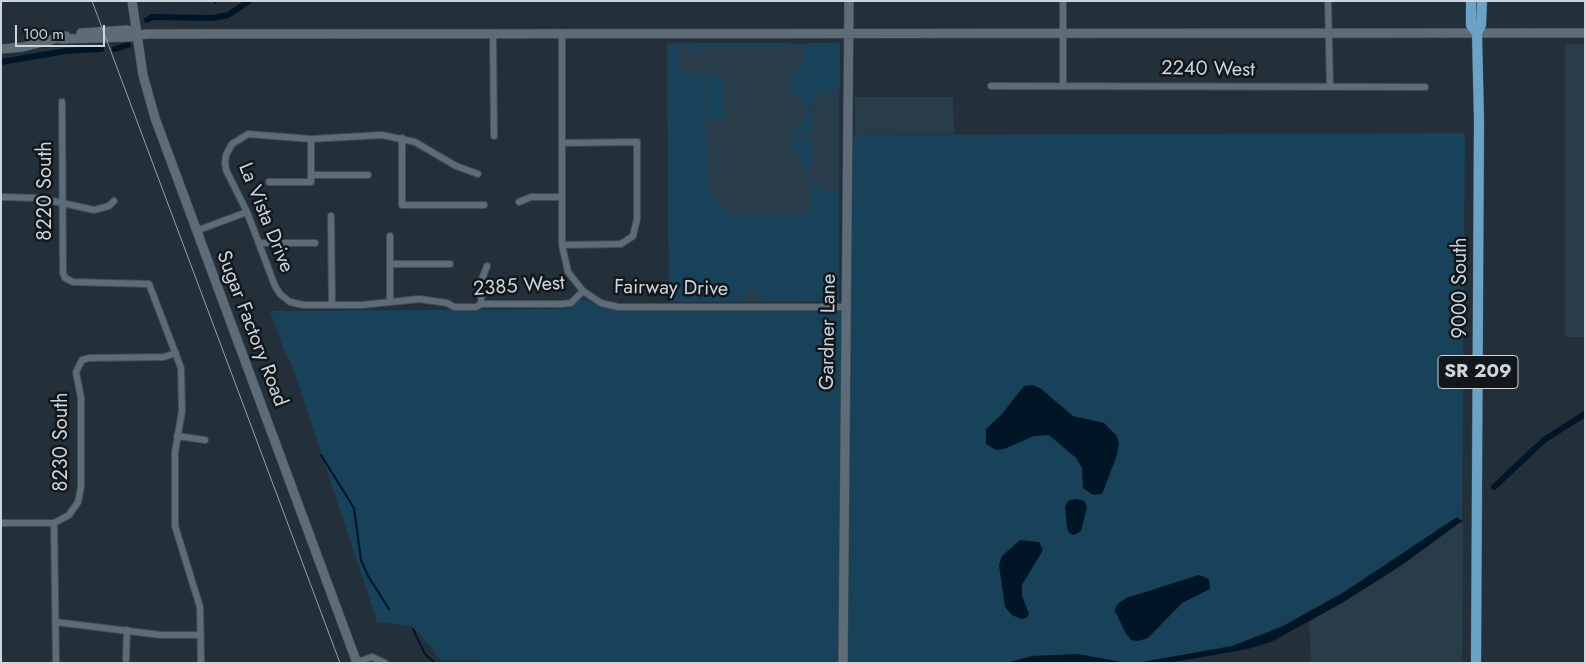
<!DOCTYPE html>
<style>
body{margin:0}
#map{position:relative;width:1586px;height:664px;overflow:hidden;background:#233039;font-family:Jost,sans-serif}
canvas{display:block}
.frame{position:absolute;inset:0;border:2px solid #cdd5db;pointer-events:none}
.scale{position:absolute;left:15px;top:25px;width:90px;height:22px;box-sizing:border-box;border:2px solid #cdd5db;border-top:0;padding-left:6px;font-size:15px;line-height:18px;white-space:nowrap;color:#cdd5db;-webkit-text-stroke:4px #11171b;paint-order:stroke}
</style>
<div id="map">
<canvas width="1586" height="664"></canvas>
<div class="frame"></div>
<div class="scale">100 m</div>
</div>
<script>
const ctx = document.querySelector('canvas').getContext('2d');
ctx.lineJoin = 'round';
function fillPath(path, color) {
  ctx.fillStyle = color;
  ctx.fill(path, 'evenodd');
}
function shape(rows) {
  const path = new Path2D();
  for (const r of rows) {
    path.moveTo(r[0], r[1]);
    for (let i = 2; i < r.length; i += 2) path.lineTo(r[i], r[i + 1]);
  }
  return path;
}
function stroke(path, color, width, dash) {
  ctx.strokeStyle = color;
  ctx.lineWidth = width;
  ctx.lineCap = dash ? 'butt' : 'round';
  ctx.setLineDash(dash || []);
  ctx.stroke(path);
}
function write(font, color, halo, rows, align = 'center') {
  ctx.font = font + ' Jost,sans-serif';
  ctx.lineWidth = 5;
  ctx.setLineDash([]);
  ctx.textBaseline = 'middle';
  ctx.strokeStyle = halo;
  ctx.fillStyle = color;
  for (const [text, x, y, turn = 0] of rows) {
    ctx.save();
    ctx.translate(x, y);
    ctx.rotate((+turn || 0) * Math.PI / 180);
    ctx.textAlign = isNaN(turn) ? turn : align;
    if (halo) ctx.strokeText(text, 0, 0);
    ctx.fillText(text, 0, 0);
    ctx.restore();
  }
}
fillPath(shape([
 [667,43,839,44,839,301,669,302],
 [1565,44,1585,44,1585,337,1565,337],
 [855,97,953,97,954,134,855,135],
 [1458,520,1463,525,1462,663,1311,663,1309,622]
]), '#293c49');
fillPath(shape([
 [667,43,678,45,679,62,684,71,691,74,703,74,703,129,708,134,707,186,728,215,812,214,812,181,822,191,839,192,839,301,758,302,758,291,748,290,748,302,669,302],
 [693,43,789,43,795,44,795,49,792,53,793,48,696,48,693,53,690,53,688,44],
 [808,43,837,43,840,45,840,92,821,93,812,105,791,93,791,74,803,65,805,45],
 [705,74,718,75,724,80,724,120,708,120,708,132,705,129],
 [802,102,812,107,811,135,793,135,792,124,794,123,797,127,806,121,806,110,802,110],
 [1465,133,1462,521,1374,583,1271,642,1248,649,1168,663,487,663,477,660,443,660,437,657,433,649,412,626,377,622,293,368,283,348,270,311,559,309,568,308,582,299,616,310,841,311,841,314,848,314,853,135],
 [792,140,811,140,811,168,805,172,801,171,801,156,792,151]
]), '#18415a');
fillPath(shape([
 [1032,385,1040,388,1073,416,1104,423,1116,435,1119,443,1117,455,1102,494,1093,495,1083,488,1082,468,1076,458,1049,435,1034,436,1004,449,996,450,986,444,986,429,1001,415,1024,386],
 [1076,499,1084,501,1087,507,1081,531,1074,535,1069,533,1067,528,1065,506,1069,500],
 [1457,517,1462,521,1402,565,1342,603,1271,642,1248,649,1168,663,1136,663,1232,646,1281,627,1344,592],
 [1020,540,1039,542,1043,550,1022,585,1022,596,1029,614,1026,618,1021,619,1012,615,1005,607,999,565,1002,556],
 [1199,575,1209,579,1210,589,1182,603,1148,638,1138,641,1131,640,1126,634,1115,611,1116,606,1119,603,1126,598],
 [1078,654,1127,663,1006,663,1032,656]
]), '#001627');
stroke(shape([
 [215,1,215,3],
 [321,455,354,508,361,560,368,576,389,609],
 [413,629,425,654,435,663]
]), '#001627', 2);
stroke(shape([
 [147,20,152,17,213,18,228,15,249,1],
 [115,49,128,45],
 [1,62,66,51,101,49],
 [1494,487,1544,440,1585,414]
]), '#001627', 6);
const street = shape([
 [1063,1,1063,86],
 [1328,1,1330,87],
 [493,34,494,136],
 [562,34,562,245,568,272,583,291,601,303,618,307,847,307],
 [991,86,1425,87],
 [62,102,63,273,65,278,73,282,149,284,181,368,182,411,175,452,175,526,200,607,201,663],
 [402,138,402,205,484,205],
 [478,174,456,166,415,142,382,135,311,139,248,134,232,144,226,155,225,163,226,170,247,212,275,286,280,294,290,302,304,305,362,305,419,299,447,303,454,307,476,307,481,304,562,304,571,303,583,291],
 [311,175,368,175],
 [269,182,311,182,311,139],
 [1,197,39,198,94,210,109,206,114,201],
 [519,202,531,197,562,197],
 [331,216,332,305],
 [196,231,247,212],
 [390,236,390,301],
 [259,243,315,243],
 [562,245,621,244,633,236,637,219,637,142,562,143],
 [390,264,450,264],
 [481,304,482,279,487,266],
 [177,436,205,440],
 [1,523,54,523,69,515,78,502,81,487,81,398,76,372,82,360,89,358,164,357,176,353],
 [54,523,56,663],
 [55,622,161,635,201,635],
 [126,659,127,630],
 [357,662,372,657,385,663]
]);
const secondary = shape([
 [132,1,143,75,155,118,357,663],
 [81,33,128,30,137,34],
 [61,39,129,37,146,34,1585,33],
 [1,49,23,47,66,36],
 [843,663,849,1]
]);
const primary = shape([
 [1471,1,1471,25,1477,33,1479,120,1476,663],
 [1477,33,1481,25,1482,1]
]);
stroke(street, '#414d54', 8);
stroke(secondary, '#414d54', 10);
stroke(primary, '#414d54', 11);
stroke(street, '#5d6c76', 6);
stroke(secondary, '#5d6c76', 9);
stroke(primary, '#6ba3c8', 10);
stroke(shape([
 [92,1,340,663]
]), '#969fa6', 1);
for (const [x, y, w] of [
 [1478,372,80]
]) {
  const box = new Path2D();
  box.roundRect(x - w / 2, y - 16.5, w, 33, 4);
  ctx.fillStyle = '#11171b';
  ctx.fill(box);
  stroke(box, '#cdd5db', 1);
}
write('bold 19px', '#cdd5db', null, [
 ["SR 209",1478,372]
]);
write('20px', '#cdd5db', '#11171b', [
 ["2240 West",1208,70,1],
 ["8220 South",46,191,-90],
 ["La Vista Drive",265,218,68],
 ["2385 West",519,287,-4],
 ["9000 South",1461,288,-90],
 ["Fairway Drive",671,289,1],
 ["Sugar Factory Road",251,329,69],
 ["Gardner Lane",829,332,-89],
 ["8230 South",62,442,-90]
]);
</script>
